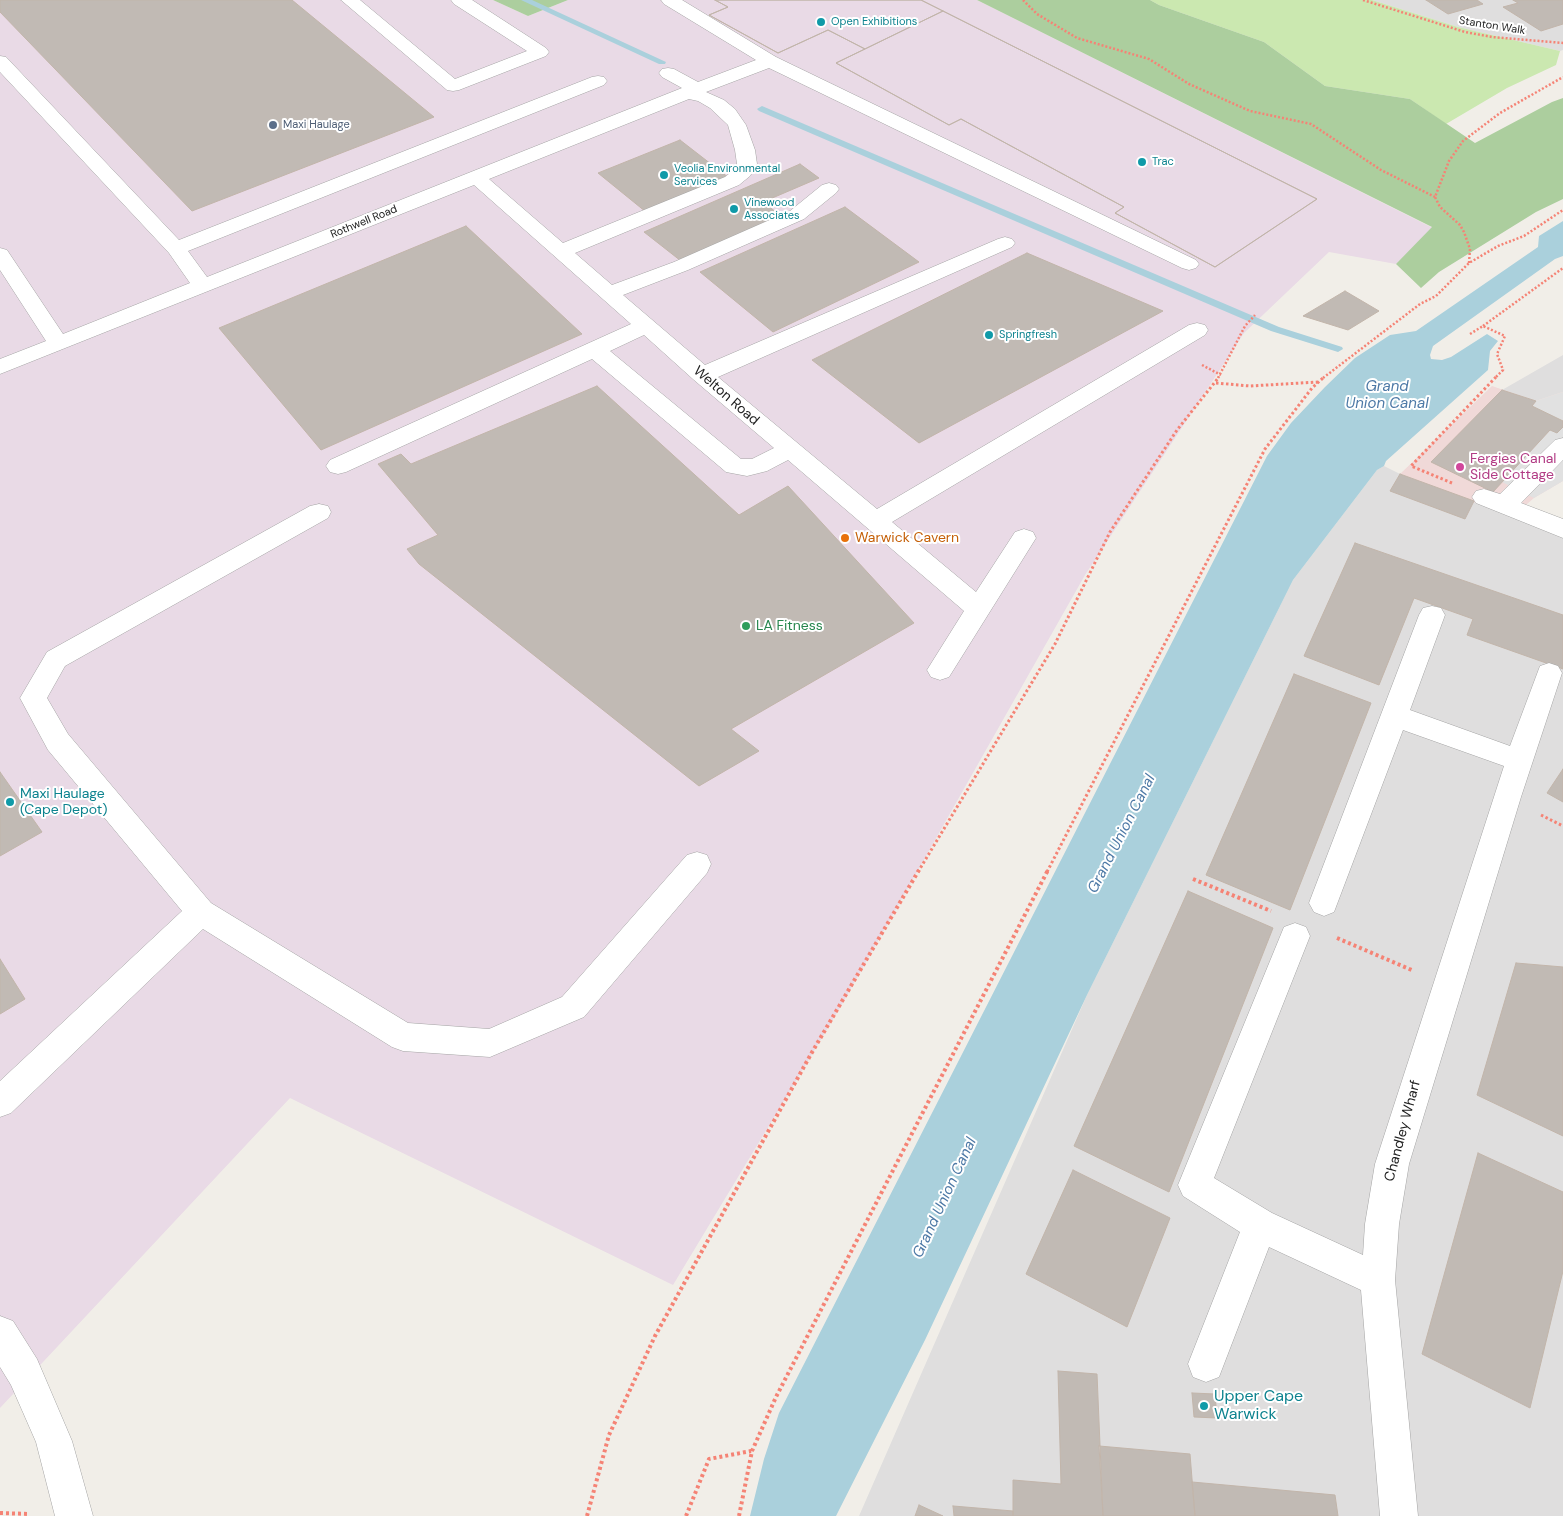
<!DOCTYPE html>
<style>
body{margin:0}
canvas{display:block;background:#f1eee8}
</style>
<canvas width="1563" height="1516"></canvas>
<script>
const ctx = document.querySelector('canvas').getContext('2d');
ctx.lineJoin = 'round';
function fillPath(path, color) {
  ctx.fillStyle = color;
  ctx.fill(path, 'evenodd');
}
function shape(rows) {
  const path = new Path2D();
  for (const r of rows) {
    path.moveTo(r[0], r[1]);
    for (let i = 2; i < r.length; i += 2) path.lineTo(r[i], r[i + 1]);
  }
  return path;
}
function stroke(path, color, width, dash) {
  ctx.strokeStyle = color;
  ctx.lineWidth = width;
  ctx.lineCap = dash ? 'butt' : 'round';
  ctx.setLineDash(dash || []);
  ctx.stroke(path);
}
function write(font, color, halo, rows, align = 'center') {
  ctx.font = font + ' "DM Sans",sans-serif';
  ctx.lineWidth = 4;
  ctx.setLineDash([]);
  ctx.textBaseline = 'middle';
  ctx.strokeStyle = halo;
  ctx.fillStyle = color;
  for (const [text, x, y, turn = 0] of rows) {
    ctx.save();
    ctx.translate(x, y);
    ctx.rotate((+turn || 0) * Math.PI / 180);
    ctx.textAlign = isNaN(turn) ? turn : align;
    if (halo) ctx.strokeText(text, 0, 0);
    ctx.fillText(text, 0, 0);
    ctx.restore();
  }
}
fillPath(shape([
 [1372,0,1563,0,1563,50,1560,51,1458,27],
 [1563,355,1563,392,1536,401,1502,390],
 [1384,466,1400,474,1474,501,1563,538,1563,1516,859,1516,1087,995,1293,580,1377,470]
]), '#dfdede');
fillPath(shape([
 [1492,386,1536,401,1563,392,1563,481,1534,498,1512,517,1400,474]
]), '#f0d9d8');
fillPath(shape([
 [0,0,493,0,528,16,568,0,977,0,1433,228,1396,264,1329,252,1244,333,1085,575,841,1006,673,1285,290,1098,0,1408]
]), '#e9dae6');
fillPath(shape([
 [1150,0,1372,0,1458,27,1560,51,1556,65,1507,88,1446,124,1410,99,1325,86,1264,42,1159,5]
]), '#cbe8b0');
fillPath(shape([
 [493,0,568,0,528,16],
 [977,0,1150,0,1159,5,1264,42,1325,86,1410,99,1475,143,1552,102,1563,98,1563,199,1536,212,1439,272,1421,288,1396,264,1432,227]
]), '#acce9e');
fillPath(shape([
 [1563,392,1563,421,1532,406,1536,401],
 [1563,427,1563,481,1534,498,1502,482,1550,430]
]), '#e1e1e1');
fillPath(shape([
 [1563,221,1563,256,1555,259,1433,346,1430,355,1431,359,1442,360,1451,357,1487,334,1498,341,1490,351,1488,370,1386,461,1384,466,1377,470,1293,580,1087,995,925,1340,836,1516,750,1516,764,1459,779,1413,1267,456,1291,423,1325,387,1355,358,1390,335,1416,331,1538,247,1539,236]
]), '#aad0dc');
fillPath(shape([
 [521,0,532,0,666,62,665,64,659,64,521,0],
 [762,106,1279,327,1342,347,1343,349,1338,352,1271,331,759,111,757,109,762,106]
]), '#aad0dc');
const building = shape([
 [0,0,292,0,434,117,192,211,0,12,0,0],
 [715,0,921,0,943,11,865,49,828,30,778,53,709,15,728,7,715,0],
 [715,0,921,0,1317,199,1215,267,1115,213,1124,207,961,119,949,125,836,63,865,49,828,30,778,53,709,15,728,7,715,0],
 [1426,0,1477,0,1483,4,1448,14,1426,0],
 [1513,0,1563,0,1563,24,1541,31,1503,7,1518,3,1513,0],
 [943,11,1317,199,1215,267,1115,213,1124,207,961,119,949,125,836,63,943,11],
 [680,140,729,178,646,212,598,173,680,140],
 [800,164,819,178,763,202,781,216,681,261,644,232,800,164],
 [845,207,919,262,773,332,700,272,845,207],
 [466,226,582,334,321,450,219,328,466,226],
 [1027,253,1163,311,919,443,812,360,1027,253],
 [1345,291,1379,311,1348,330,1303,316,1345,291],
 [597,386,739,515,788,486,914,623,731,729,759,751,699,786,419,564,407,549,438,535,378,464,401,454,411,464,597,386],
 [1502,390,1536,401,1532,406,1563,421,1563,427,1557,433,1550,430,1493,492,1431,462,1502,390],
 [1400,474,1474,501,1465,519,1390,491,1400,474],
 [1355,543,1563,615,1563,669,1467,635,1473,619,1414,598,1379,685,1304,656,1355,543],
 [1294,674,1371,703,1290,910,1206,875,1294,674],
 [1563,769,1563,802,1547,793,1563,769],
 [0,772,42,832,0,856,0,772],
 [1188,891,1273,928,1169,1192,1074,1146,1188,891],
 [0,959,25,999,0,1014,0,959],
 [1516,963,1563,967,1563,1136,1477,1095,1516,963],
 [1478,1153,1563,1192,1563,1271,1530,1408,1422,1354,1478,1153],
 [1073,1170,1170,1218,1127,1327,1026,1274,1073,1170],
 [1058,1371,1097,1374,1103,1516,1013,1516,1013,1480,1061,1484,1058,1371],
 [1192,1393,1215,1394,1217,1418,1194,1417,1192,1393],
 [1099,1446,1190,1454,1195,1516,1103,1516,1099,1446],
 [1192,1482,1335,1495,1338,1516,1195,1516,1192,1482],
 [919,1505,943,1516,915,1516,919,1505],
 [953,1506,1013,1511,1013,1516,954,1516,953,1506]
]);
fillPath(building, '#c1bab4');
stroke(building, '#c2b5aa', 1);
const minor = shape([
 [341,0,360,0,455,79,527,51,454,4,451,0,472,0,546,48,549,52,546,56,459,90,453,91,447,90,341,0],
 [661,0,682,0,776,57,1196,260,1199,264,1196,268,1189,270,1182,268,769,68,706,92,724,100,735,109,746,125,755,150,757,164,750,176,739,185,575,253,612,285,674,262,790,211,822,185,829,183,836,185,839,189,836,193,804,219,688,270,623,295,705,365,998,239,1005,237,1012,239,1015,243,1012,247,718,377,877,509,1189,325,1197,323,1205,325,1208,330,1205,335,892,522,976,592,1015,532,1024,529,1033,532,1036,538,949,677,940,680,931,677,927,670,964,611,788,460,767,471,747,476,726,472,592,359,346,472,338,474,330,472,326,466,330,460,631,324,474,185,0,374,0,359,46,341,0,270,0,248,7,250,63,334,190,283,169,253,0,72,0,56,6,57,179,240,592,77,598,76,604,77,607,81,604,85,188,251,207,277,682,88,662,77,659,73,662,69,668,68,674,69,698,82,756,60,664,4,661,0],
 [689,99,698,101,710,108,728,125,735,150,737,164,735,169,725,177,563,243,489,179,689,99],
 [644,335,694,380,774,448,752,459,741,459,610,351,644,335],
 [1563,438,1563,460,1521,503,1563,519,1563,538,1476,503,1472,497,1476,491,1484,489,1500,494,1555,440,1563,438],
 [319,504,328,506,331,512,328,518,65,666,47,698,68,734,211,903,408,1023,489,1029,562,997,687,855,697,852,707,855,711,864,707,873,584,1017,490,1057,403,1051,392,1047,203,929,11,1113,0,1117,0,1081,182,911,48,750,20,698,47,652,310,506,319,504],
 [1432,606,1441,608,1445,615,1410,710,1510,746,1540,666,1549,663,1558,666,1562,673,1521,797,1409,1164,1399,1224,1395,1280,1418,1516,1380,1516,1361,1290,1269,1247,1219,1377,1206,1382,1193,1377,1188,1364,1240,1232,1183,1196,1178,1185,1284,927,1295,923,1306,927,1310,936,1214,1178,1272,1213,1363,1255,1365,1224,1375,1164,1504,766,1403,730,1334,912,1324,916,1314,912,1309,903,1419,615,1423,608,1432,606],
 [0,1316,13,1321,37,1359,72,1441,93,1516,55,1516,36,1442,11,1385,0,1367,0,1316]
]);
stroke(minor, '#a5a5a5', 1);
stroke(shape([
 [1023,0,1037,14,1077,38,1149,59,1189,84,1250,111,1311,124,1381,170,1435,197],
 [1363,0,1465,32,1492,37,1563,43],
 [1469,263,1470,249,1464,232,1460,225,1440,207,1435,197,1449,161,1463,141,1500,113,1563,77],
 [1483,326,1563,268],
 [1470,334,1483,326,1505,336,1497,354,1503,370,1495,378],
 [1202,365,1221,375],
 [1218,378,1245,326,1255,315],
 [1323,378,1420,304,1436,296,1469,263,1498,246,1524,236,1563,210]
]), '#f58375', 2.5, [2, 2]);
stroke(shape([
 [1216,383,1250,386,1318,382],
 [1452,483,1411,466,1496,377],
 [1541,815,1563,826],
 [918,872,1055,644,1110,532,1177,430,1219,377],
 [1047,872,1265,449,1312,388,1324,377]
]), '#f58375', 3, [2.5, 2.5]);
stroke(shape([
 [1193,879,1271,911],
 [1337,938,1414,971],
 [0,1513,29,1514],
 [587,1516,609,1435,655,1336,811,1054,919,870],
 [686,1516,709,1459,751,1451],
 [739,1516,752,1451,776,1397,1048,870]
]), '#f58375', 4, [3, 3]);
fillPath(minor, '#fff');
for (const [x, y, r, color] of [
 [821,22,5,"#0f9aa8"],
 [273,125,5,"#5c6f8a"],
 [1142,162,5,"#0f9aa8"],
 [664,175,5,"#0f9aa8"],
 [734,209,5,"#0f9aa8"],
 [989,335,5,"#0f9aa8"],
 [1460,467,5,"#d1479c"],
 [845,538,5,"#e8710a"],
 [746,626,5,"#2e9e5b"],
 [10,802,5,"#0f9aa8"],
 [1204,1406,5,"#0f9aa8"]
]) {
  const dot = new Path2D();
  dot.arc(x, y, r, 0, 2 * Math.PI);
  ctx.fillStyle = color;
  ctx.fill(dot);
  stroke(dot, '#fff', 2);
}
write('11px', '#0d838f', '#fff', [
 ["Open Exhibitions",831,22],
 ["Trac",1152,162],
 ["Veolia Environmental",674,169],
 ["Services",674,182],
 ["Vinewood",744,203],
 ["Associates",744,216],
 ["Springfresh",999,335]
], 'left');
write('11px', '#212121', '#fff', [
 ["Stanton Walk",1492,26,9],
 ["Rothwell Road",364,222,-22]
]);
write('11px', '#4e5e75', '#fff', [
 ["Maxi Haulage",283,125]
], 'left');
write('14px', '#212121', '#fff', [
 ["Welton Road",726,396,41],
 ["Chandley Wharf",1403,1131,-75]
]);
write('14px', '#b23c85', '#fff', [
 ["Fergies Canal",1470,459],
 ["Side Cottage",1470,475]
], 'left');
write('14px', '#c56008', '#fff', [
 ["Warwick Cavern",855,538]
], 'left');
write('14px', '#27864d', '#fff', [
 ["LA Fitness",756,626]
], 'left');
write('14px', '#0d838f', '#fff', [
 ["Maxi Haulage",20,794],
 ["(Cape Depot)",20,810]
], 'left');
write('italic 15px', '#4d79a6', '#fff', [
 ["Grand",1387,387],
 ["Union Canal",1387,404],
 ["Grand Union Canal",1122,834,-63],
 ["Grand Union Canal",945,1198,-65]
]);
write('16px', '#0d838f', '#fff', [
 ["Upper Cape",1214,1397],
 ["Warwick",1214,1415]
], 'left');
</script>
